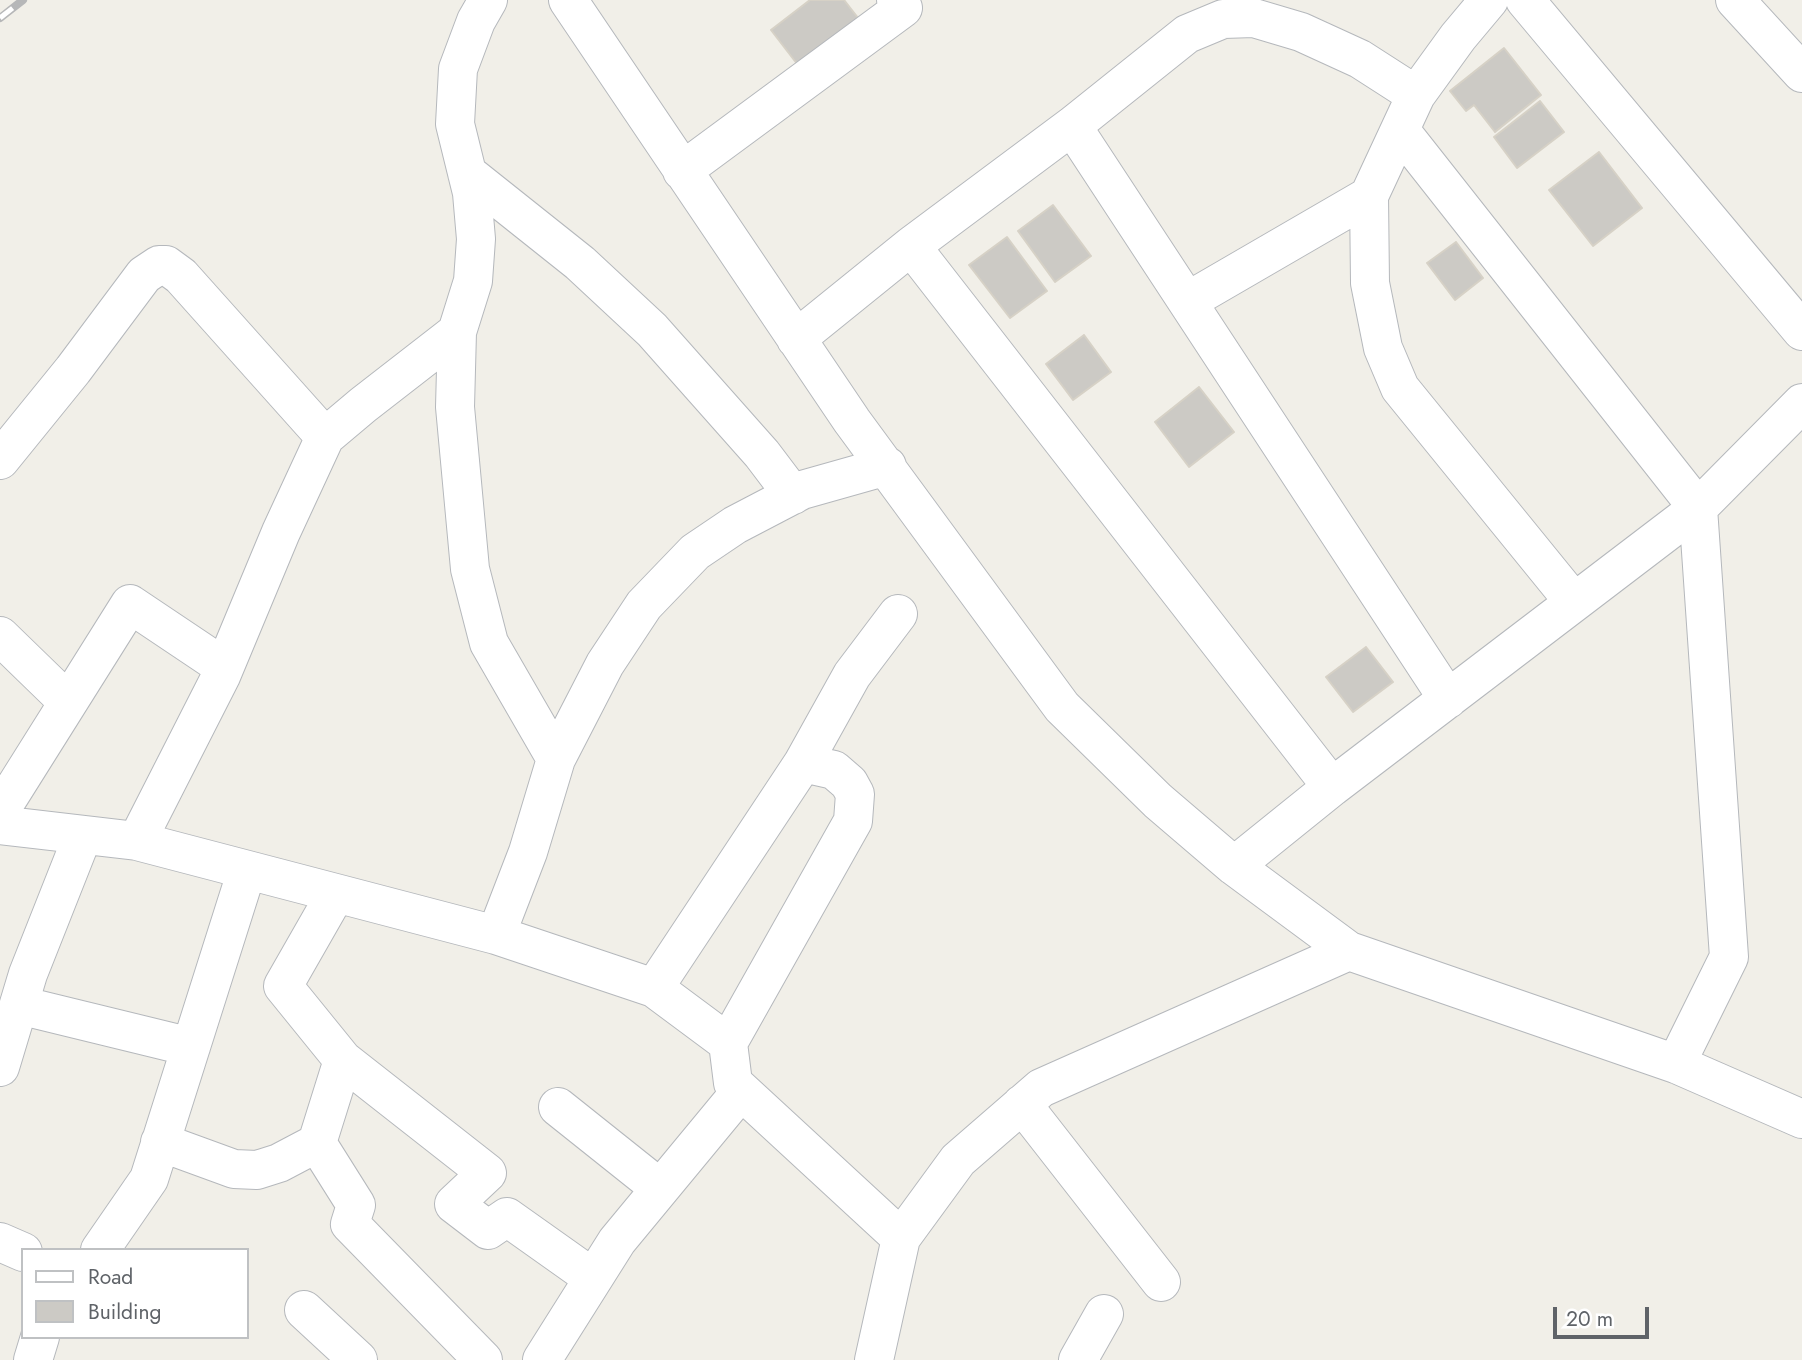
<!DOCTYPE html>
<style>
body{margin:0}
#map{position:relative;width:1802px;height:1360px;overflow:hidden;background:#f1efe8;font-family:Jost,sans-serif}
canvas{display:block}
.legend{position:absolute;left:21px;top:1248px;width:228px;height:91px;box-sizing:border-box;background:#fff;border:2px solid #bfc1c3;margin:0;padding:9px 12px;list-style:none;font-size:21px;color:#5f6368}
.legend li{display:flex;align-items:center;gap:14px;height:35px}
.legend b{width:35px;border:2px solid #bfc1c3}
.scale{position:absolute;left:1553px;top:1307px;width:96px;height:32px;box-sizing:border-box;border:4px solid #5f6368;border-top:0;padding-left:9px;font-size:21px;line-height:24px;white-space:nowrap;color:#5f6368;-webkit-text-stroke:5px #fff;paint-order:stroke}
</style>
<div id="map">
<canvas width="1802" height="1360"></canvas>
<ul class="legend">
<li><b style="height:9px;background:#fff"></b>Road</li>
<li><b style="height:19px;background:#cccac5"></b>Building</li>
</ul>
<div class="scale">20 m</div>
</div>
<script>
const ctx = document.querySelector('canvas').getContext('2d');
ctx.lineJoin = 'round';
function fillPath(path, color) {
  ctx.fillStyle = color;
  ctx.fill(path, 'evenodd');
}
function shape(rows) {
  const path = new Path2D();
  for (const r of rows) {
    path.moveTo(r[0], r[1]);
    for (let i = 2; i < r.length; i += 2) path.lineTo(r[i], r[i + 1]);
  }
  return path;
}
function stroke(path, color, width, dash) {
  ctx.strokeStyle = color;
  ctx.lineWidth = width;
  ctx.lineCap = dash ? 'butt' : 'round';
  ctx.setLineDash(dash || []);
  ctx.stroke(path);
}
const building = shape([
 [810,0,844,0,862,23,801,69,771,30,810,0],
 [1504,48,1541,95,1495,132,1474,105,1466,111,1450,91,1504,48],
 [1540,101,1564,132,1517,168,1494,137,1540,101],
 [1599,152,1642,208,1593,246,1549,190,1599,152],
 [1053,205,1091,256,1055,282,1018,231,1053,205],
 [1007,237,1047,291,1010,318,969,265,1007,237],
 [1456,242,1483,278,1455,300,1427,263,1456,242],
 [1084,335,1111,372,1073,400,1046,364,1084,335],
 [1199,387,1234,432,1189,467,1155,422,1199,387],
 [1366,647,1393,682,1353,712,1326,677,1366,647]
]);
fillPath(building, '#cccac5');
stroke(building, '#d6d1c6', 2);
const minor = shape([
 [488,0,476,21,458,69,455,124,472,193,476,239,473,281,457,332,455,407,470,569,489,643,556,759,528,852,496,935],
 [568,0,852,421,1062,707,1158,801,1234,866,1349,951,1676,1064,1802,1119],
 [1489,0,1458,37,1416,95,1369,196,1370,283,1383,348,1400,388,1574,602],
 [1525,0,1802,331],
 [1735,0,1802,73],
 [1072,126,1448,699],
 [1400,130,1698,508,1729,957,1676,1064],
 [682,171,903,8,896,0],
 [467,173,580,263,652,330,762,454,793,495],
 [911,246,1332,787],
 [1188,301,1369,196],
 [796,339,911,246,1072,126,1187,34,1223,19,1254,18,1301,32,1360,59,1416,95],
 [0,460,73,370,144,275,159,265,166,265,181,276,325,437],
 [0,636,68,702],
 [556,759,605,664,644,605,695,552,735,525,802,490,887,466],
 [803,763,852,675,898,614],
 [0,811,130,604,224,667],
 [0,825,137,841,496,935,654,988,728,1043],
 [137,841,221,676,281,532,325,437,363,405,457,332],
 [1234,866,1332,787,1698,508,1802,403],
 [335,895,283,986,343,1060,487,1173,454,1204,488,1230,507,1217,593,1278],
 [654,988,803,763,834,770,849,783,855,794,853,821,728,1043,733,1083,901,1238],
 [19,1005,191,1047],
 [343,1060,317,1143,356,1205,350,1224,483,1360],
 [0,1067,28,974,83,835],
 [1022,1104,1161,1282],
 [558,1107,647,1178,659,1190],
 [160,1142,234,1169,257,1170,279,1163,317,1143],
 [0,1242,23,1252],
 [100,1250,149,1179,247,870],
 [304,1310,358,1360],
 [33,1360,40,1337],
 [542,1360,617,1241,741,1091],
 [874,1360,901,1238,958,1160,1041,1088,1349,951],
 [1078,1360,1104,1314]
]);
stroke(minor, '#b5b8bc', 40);
stroke(minor, '#fff', 38);
const rail = shape([
 [0,18,23,0]
]);
stroke(rail, '#b6b7b8', 8);
stroke(rail, '#fff', 5, [16]);
</script>
